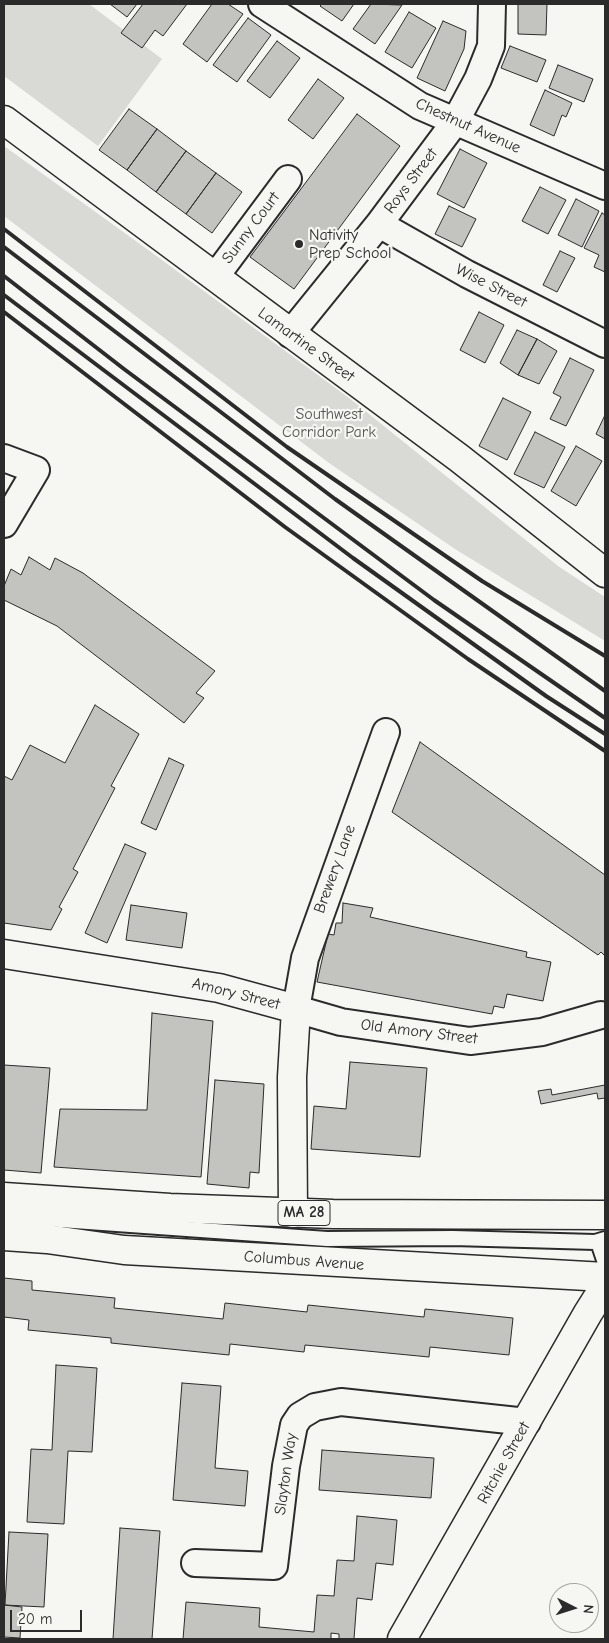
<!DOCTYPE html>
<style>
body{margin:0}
#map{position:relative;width:609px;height:1643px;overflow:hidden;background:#f6f6f2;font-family:"Comic Neue",sans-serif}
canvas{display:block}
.frame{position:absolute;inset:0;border:5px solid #2b2b2b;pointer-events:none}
.north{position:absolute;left:549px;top:1583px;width:50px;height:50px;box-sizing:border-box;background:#f6f6f2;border:1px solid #a5a5a2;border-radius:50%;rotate:95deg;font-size:14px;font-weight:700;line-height:20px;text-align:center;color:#2b2b2b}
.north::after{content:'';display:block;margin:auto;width:18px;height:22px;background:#2b2b2b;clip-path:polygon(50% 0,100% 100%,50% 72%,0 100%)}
.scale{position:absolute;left:10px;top:1610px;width:72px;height:22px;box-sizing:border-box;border:2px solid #2b2b2b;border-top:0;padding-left:6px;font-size:15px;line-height:18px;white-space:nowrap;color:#2b2b2b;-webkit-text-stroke:4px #f6f6f2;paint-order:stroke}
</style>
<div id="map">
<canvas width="609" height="1643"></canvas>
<div class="frame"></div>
<div class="north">N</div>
<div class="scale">20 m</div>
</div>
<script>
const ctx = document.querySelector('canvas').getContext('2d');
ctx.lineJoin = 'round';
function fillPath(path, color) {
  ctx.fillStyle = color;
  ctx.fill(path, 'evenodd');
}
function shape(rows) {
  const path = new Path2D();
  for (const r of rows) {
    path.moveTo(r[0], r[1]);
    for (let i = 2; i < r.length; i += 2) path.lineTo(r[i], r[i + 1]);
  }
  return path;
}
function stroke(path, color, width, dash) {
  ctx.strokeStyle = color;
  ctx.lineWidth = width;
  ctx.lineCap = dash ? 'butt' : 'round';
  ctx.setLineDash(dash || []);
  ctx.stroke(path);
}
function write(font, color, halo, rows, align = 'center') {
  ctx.font = font + ' "Comic Neue",sans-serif';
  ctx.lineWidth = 4.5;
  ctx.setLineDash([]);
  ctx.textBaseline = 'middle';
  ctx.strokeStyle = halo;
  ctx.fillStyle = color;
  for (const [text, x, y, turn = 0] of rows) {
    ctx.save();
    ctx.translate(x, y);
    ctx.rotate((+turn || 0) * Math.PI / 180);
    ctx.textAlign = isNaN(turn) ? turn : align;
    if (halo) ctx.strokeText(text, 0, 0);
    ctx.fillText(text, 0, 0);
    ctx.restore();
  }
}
fillPath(shape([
 [4,4,89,4,162,59,98,146,4,76],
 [4,146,151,252,349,398,558,566,605,597,605,641,455,549,329,463,4,216]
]), '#d9d9d5');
const building = shape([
 [110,4,137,4,127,17,110,4],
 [143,4,187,4,163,36,155,30,142,48,121,33,143,4],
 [212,4,228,4,243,14,207,62,183,44,212,4],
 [322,4,354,4,342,21,320,6,322,4],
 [371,4,402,5,375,44,353,29,371,4],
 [518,4,547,4,546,35,518,34,518,4],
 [409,12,436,28,412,68,385,52,409,12],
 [248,18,271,35,237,82,213,65,248,18],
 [443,21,466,31,464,49,445,91,417,78,443,21],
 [277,41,300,58,270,98,247,81,277,41],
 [510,46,546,60,537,82,501,68,510,46],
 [558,65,593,79,584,102,549,88,558,65],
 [318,79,344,98,313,139,288,120,318,79],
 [545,90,572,103,566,117,562,115,554,136,530,125,545,90],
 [129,109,157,129,127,170,99,150,129,109],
 [357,114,400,146,294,289,250,257,357,114],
 [157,129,186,151,156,192,127,170,157,129],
 [460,149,487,163,464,208,437,194,460,149],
 [186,151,216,173,186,214,156,192,186,151],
 [216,173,242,192,212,233,186,214,216,173],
 [540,187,566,200,548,234,522,221,540,187],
 [576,199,599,211,582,247,558,235,576,199],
 [449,206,476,219,462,247,435,234,449,206],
 [602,213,605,215,605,272,594,267,599,255,584,248,602,213],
 [560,251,575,258,557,292,543,285,560,251],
 [479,312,504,325,485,363,460,350,479,312],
 [517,330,537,339,518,375,500,363,517,330],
 [537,339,557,351,539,384,518,375,537,339],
 [570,358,594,370,566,426,550,419,561,397,553,393,570,358],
 [503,398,531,412,507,460,479,446,503,398],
 [605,415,605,439,596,434,605,415],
 [535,432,565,447,544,488,514,474,535,432],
 [576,446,602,461,576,506,551,491,576,446],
 [29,557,50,570,55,558,83,573,215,671,196,693,204,698,184,723,57,626,4,600,4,586,11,569,21,575,29,557],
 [95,705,139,734,111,786,115,788,73,869,78,872,59,907,62,909,51,930,4,923,4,776,12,780,30,745,65,763,95,705],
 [420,742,605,875,605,956,601,952,598,955,392,812,420,742],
 [169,758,184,765,156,830,141,823,169,758],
 [125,844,146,853,107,943,85,933,125,844],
 [343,903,373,908,370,917,527,952,526,957,551,962,543,1001,507,994,504,1008,494,1006,492,1014,317,982,328,934,334,935,336,923,342,923,343,903],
 [131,905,187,913,182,948,126,940,131,905],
 [152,1013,213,1021,201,1177,54,1167,60,1109,147,1110,152,1013],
 [350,1062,427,1068,420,1157,311,1149,314,1106,346,1109,350,1062],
 [4,1065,50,1068,41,1173,4,1170,4,1065],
 [215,1080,264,1084,259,1173,250,1172,249,1188,207,1184,215,1080],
 [605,1085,605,1098,598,1099,597,1093,541,1104,538,1091,551,1089,552,1095,605,1085],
 [4,1278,32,1281,32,1290,115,1298,114,1308,223,1319,225,1303,307,1312,308,1305,424,1317,425,1309,513,1318,509,1355,430,1347,429,1357,305,1345,304,1352,230,1344,229,1355,111,1343,111,1338,28,1330,29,1320,4,1317,4,1278],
 [56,1365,97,1368,92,1452,68,1451,64,1524,27,1522,31,1449,52,1450,56,1365],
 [182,1383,221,1386,215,1468,248,1471,245,1506,173,1500,182,1383],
 [322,1450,434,1458,431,1498,319,1490,322,1450],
 [357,1516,397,1520,393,1565,376,1563,372,1600,357,1598,354,1639,339,1639,339,1634,331,1633,331,1639,183,1639,186,1602,260,1608,259,1627,314,1632,317,1595,334,1596,337,1560,354,1561,357,1516],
 [120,1528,160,1531,152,1639,113,1639,120,1528],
 [9,1532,48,1534,44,1607,5,1605,9,1532],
 [4,1605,22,1607,20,1638,4,1637,4,1605]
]);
fillPath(building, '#c3c3c0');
stroke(building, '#2b2b2b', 1);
const service = shape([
 [4,1216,327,1239,453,1238,595,1242,605,1239],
 [598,1242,605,1263]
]);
const minor = shape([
 [262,4,420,106,605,186],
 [379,224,467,274,605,344],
 [215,277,288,179],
 [290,334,379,224,455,122,478,79,491,46,492,4],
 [4,458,36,470,4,524],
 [386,732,305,958,296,1009,341,1022,470,1041,542,1032,601,1015],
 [195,1563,274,1566,286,1466,294,1425,300,1416,315,1407,341,1402,527,1422]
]);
const tertiary = shape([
 [4,120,459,458,605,573],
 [4,954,219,988,296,1009,292,1077,293,1213],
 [402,1639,588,1313,605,1286]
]);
const primary = shape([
 [4,1197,170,1208,333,1214,605,1215],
 [4,1236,47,1239,124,1250,605,1277]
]);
stroke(service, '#2b2b2b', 18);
stroke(minor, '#2b2b2b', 30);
stroke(tertiary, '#2b2b2b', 31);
stroke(primary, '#2b2b2b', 31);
stroke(service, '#f6f6f2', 14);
stroke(minor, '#f6f6f2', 26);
stroke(tertiary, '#f6f6f2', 28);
stroke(primary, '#f6f6f2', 28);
stroke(shape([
 [4,229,287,447,482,581,605,656],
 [4,247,335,499,605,691],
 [4,276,124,369,434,600,605,718],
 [4,295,353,558,546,696,605,734],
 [4,312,285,527,468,659,605,751]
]), '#2b2b2b', 4);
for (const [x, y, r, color] of [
 [299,244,5,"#2b2b2b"]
]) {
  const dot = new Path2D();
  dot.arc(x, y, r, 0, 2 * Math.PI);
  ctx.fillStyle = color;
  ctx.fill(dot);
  stroke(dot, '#f6f6f2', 2);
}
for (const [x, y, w] of [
 [304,1213,52]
]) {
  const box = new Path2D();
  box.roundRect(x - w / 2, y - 12.5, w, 25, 4);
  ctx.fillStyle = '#f6f6f2';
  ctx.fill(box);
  stroke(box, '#2b2b2b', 1);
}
write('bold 15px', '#2b2b2b', null, [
 ["MA 28",304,1213]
]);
write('16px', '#2b2b2b', '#f6f6f2', [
 ["Chestnut Avenue",468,126,24],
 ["Roys Street",411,181,-53],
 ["Sunny Court",251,228,-53],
 ["Wise Street",491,286,27],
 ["Lamartine Street",306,345,36],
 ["Brewery Lane",335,869,-70],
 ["Amory Street",236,994,14],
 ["Old Amory Street",419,1032,7],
 ["Columbus Avenue",304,1261,4],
 ["Ritchie Street",504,1463,-61],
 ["Slayton Way",286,1474,-82]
]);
write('16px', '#2b2b2b', '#f6f6f2', [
 ["Nativity",309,235],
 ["Prep School",309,253]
], 'left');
write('16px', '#565656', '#f6f6f2', [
 ["Southwest",329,414],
 ["Corridor Park",329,432]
]);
</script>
